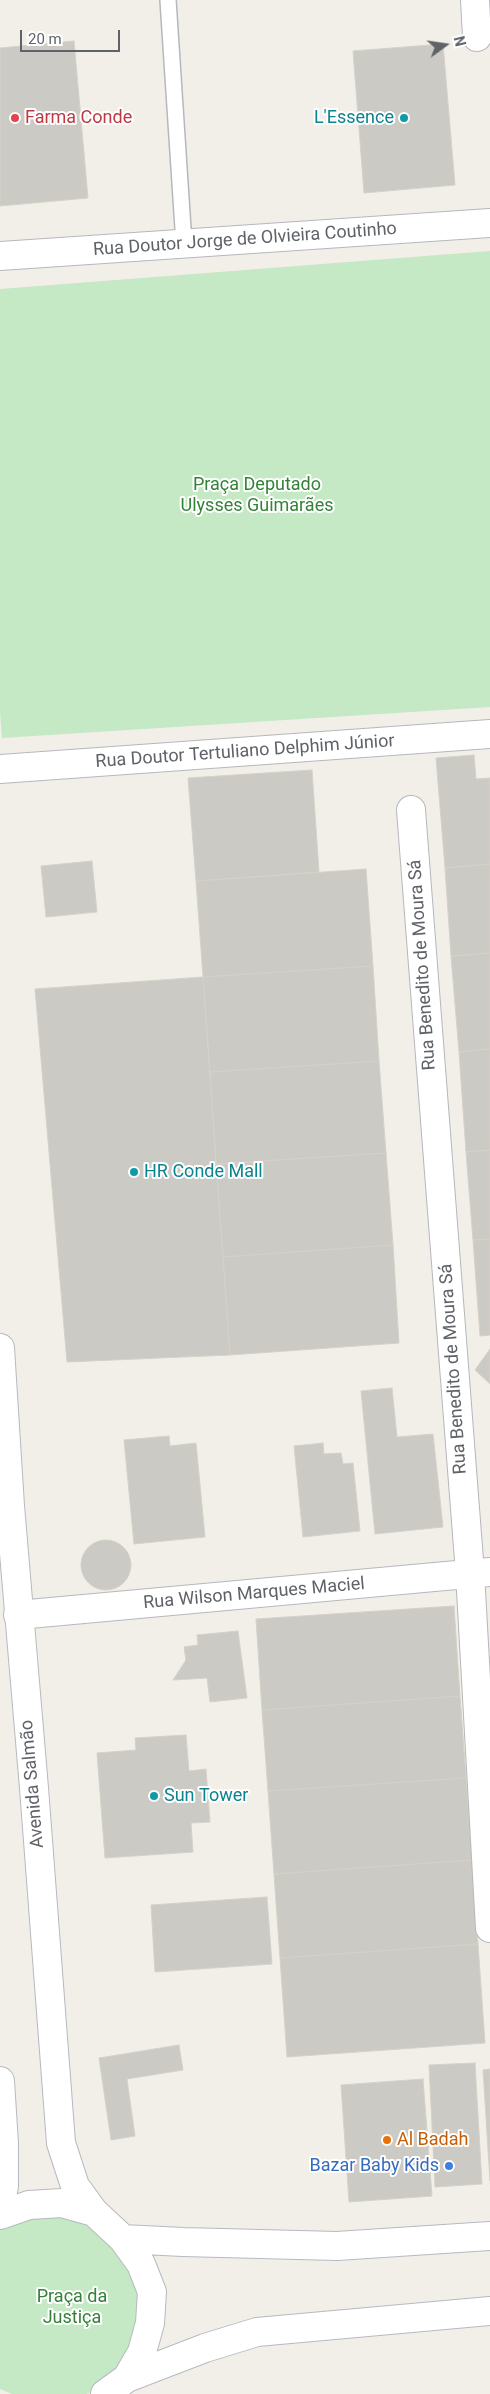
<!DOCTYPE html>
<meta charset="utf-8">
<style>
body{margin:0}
#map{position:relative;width:490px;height:2394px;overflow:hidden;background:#f1efe8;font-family:Roboto,sans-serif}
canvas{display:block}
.north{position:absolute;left:420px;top:20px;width:50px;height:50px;-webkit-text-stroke:4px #fff;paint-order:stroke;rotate:76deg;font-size:14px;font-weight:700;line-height:20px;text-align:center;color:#5f6368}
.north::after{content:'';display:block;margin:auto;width:18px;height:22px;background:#5f6368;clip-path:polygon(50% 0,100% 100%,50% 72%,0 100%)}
.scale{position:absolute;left:20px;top:30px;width:100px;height:22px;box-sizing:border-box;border:2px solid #5f6368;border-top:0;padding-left:6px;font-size:15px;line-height:18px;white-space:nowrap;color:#5f6368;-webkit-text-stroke:4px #fff;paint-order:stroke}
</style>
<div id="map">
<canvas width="490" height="2394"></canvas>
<div class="north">N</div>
<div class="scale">20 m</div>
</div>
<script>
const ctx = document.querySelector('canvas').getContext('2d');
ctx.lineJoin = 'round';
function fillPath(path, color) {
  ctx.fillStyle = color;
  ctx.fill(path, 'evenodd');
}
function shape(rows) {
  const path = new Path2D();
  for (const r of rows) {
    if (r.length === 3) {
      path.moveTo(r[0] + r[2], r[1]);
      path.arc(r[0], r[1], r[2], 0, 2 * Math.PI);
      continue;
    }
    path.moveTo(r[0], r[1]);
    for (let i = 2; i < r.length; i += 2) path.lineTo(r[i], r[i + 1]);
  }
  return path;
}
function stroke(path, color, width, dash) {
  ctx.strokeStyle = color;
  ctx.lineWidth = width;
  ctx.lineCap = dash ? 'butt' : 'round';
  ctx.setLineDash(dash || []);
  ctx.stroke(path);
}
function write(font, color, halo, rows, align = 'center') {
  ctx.font = font + ' Roboto,sans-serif';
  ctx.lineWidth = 4;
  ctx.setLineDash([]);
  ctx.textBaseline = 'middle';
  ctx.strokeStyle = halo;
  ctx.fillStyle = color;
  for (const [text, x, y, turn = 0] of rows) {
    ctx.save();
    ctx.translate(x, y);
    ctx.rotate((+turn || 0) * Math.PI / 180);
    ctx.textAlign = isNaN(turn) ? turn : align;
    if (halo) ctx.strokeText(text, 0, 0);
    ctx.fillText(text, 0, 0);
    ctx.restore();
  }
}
fillPath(shape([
 [490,251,490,707,2,738,0,712,0,289],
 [34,2211,91,2220,134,2263,143,2322,118,2373,95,2391,86,2394,12,2394,0,2389,0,2225]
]), '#c5e8c5');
const building = shape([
 [74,41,88,198,0,206,0,48,74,41],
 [443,44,455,185,364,193,353,51,443,44],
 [474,755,476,779,490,778,490,864,445,868,436,758,474,755],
 [312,770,319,872,196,881,188,778,312,770],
 [92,861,97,912,46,917,41,866,92,861],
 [490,864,490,953,451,956,445,868,490,864],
 [366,869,373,966,203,977,196,881,366,869],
 [490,953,490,1049,459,1052,451,956,490,953],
 [373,966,379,1061,210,1072,203,977,373,966],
 [203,977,230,1355,67,1362,35,989,203,977],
 [490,1049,490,1150,466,1152,459,1052,490,1049],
 [379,1061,386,1153,216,1164,210,1072,379,1061],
 [490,1150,490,1239,473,1240,466,1152,490,1150],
 [386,1153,393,1245,223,1257,216,1164,386,1153],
 [490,1239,490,1335,480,1336,473,1240,490,1239],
 [393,1245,399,1343,230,1355,223,1257,393,1245],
 [490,1349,490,1384,475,1370,490,1349],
 [392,1388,397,1437,433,1434,443,1527,375,1534,361,1391,392,1388],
 [169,1436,170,1446,196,1443,205,1537,134,1544,124,1440,169,1436],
 [323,1443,324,1454,341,1453,343,1464,353,1463,360,1531,303,1537,294,1446,323,1443],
 [106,1565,25],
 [454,1606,460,1696,262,1710,256,1619,454,1606],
 [238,1631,247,1698,210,1702,207,1678,173,1680,186,1660,184,1647,198,1645,197,1635,238,1631],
 [460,1696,466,1778,268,1791,262,1710,460,1696],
 [186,1735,189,1771,206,1769,210,1822,191,1823,193,1852,105,1858,97,1753,136,1750,135,1738,186,1735],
 [466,1778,472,1860,274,1874,268,1791,466,1778],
 [472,1860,478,1944,280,1958,274,1874,472,1860],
 [267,1897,272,1964,155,1972,151,1905,267,1897],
 [478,1944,485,2043,287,2057,280,1958,478,1944],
 [179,2045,183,2070,127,2079,135,2136,111,2140,99,2058,179,2045],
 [475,2063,482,2184,435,2187,429,2065,475,2063],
 [490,2069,490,2181,483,2070,490,2069],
 [423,2079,432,2196,349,2202,341,2085,423,2079]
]);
fillPath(building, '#cccac5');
stroke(building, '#d6d1c6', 1);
const lane = shape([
 [168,0,184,244]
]);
const street = shape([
 [475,0,477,37],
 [0,256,490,223],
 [0,769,490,734],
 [411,810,470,1573,490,1928],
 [18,1615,490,1572]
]);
const secondary = shape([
 [0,1348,10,1506,34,1788,61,2143,75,2186,94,2212],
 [0,2081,4,2144,4,2186,0,2206],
 [0,2215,29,2205,62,2203,94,2212,123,2239,141,2264,152,2292,150,2323,142,2352,127,2378],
 [123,2239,183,2242,337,2246,490,2236],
 [105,2394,127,2378,205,2348,257,2332,490,2311]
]);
stroke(lane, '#b5b8bc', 18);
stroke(street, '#b5b8bc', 30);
stroke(secondary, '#b6babf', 30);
stroke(lane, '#fff', 15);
stroke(street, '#fff', 28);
stroke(secondary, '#fff', 28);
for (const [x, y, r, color] of [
 [15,118,5,"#e0444e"],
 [404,118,5,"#0f9aa8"],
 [134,1172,5,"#0f9aa8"],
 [154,1796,5,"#0f9aa8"],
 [387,2140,5,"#e8710a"],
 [449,2166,5,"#3f7fe0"]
]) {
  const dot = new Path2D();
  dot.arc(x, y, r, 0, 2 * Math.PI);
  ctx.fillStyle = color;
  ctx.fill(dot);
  stroke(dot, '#fff', 2);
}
write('18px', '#be3a42', '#fff', [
 ["Farma Conde",25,118]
], 'left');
write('18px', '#0d838f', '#fff', [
 ["L'Essence",394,118,"right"],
 ["HR Conde Mall",144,1172],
 ["Sun Tower",164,1796]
], 'left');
write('18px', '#5f6368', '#fff', [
 ["Rua Doutor Jorge de Olvieira Coutinho",245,240,-4],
 ["Rua Doutor Tertuliano Delphim Júnior",245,752,-4],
 ["Rua Benedito de Moura Sá",423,965,-94],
 ["Rua Benedito de Moura Sá",454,1369,-94],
 ["Rua Wilson Marques Maciel",254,1594,-5],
 ["Avenida Salmão",33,1784,-95]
]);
write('18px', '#348238', '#fff', [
 ["Praça Deputado",257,485],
 ["Ulysses Guimarães",257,506],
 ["Praça da",72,2297],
 ["Justiça",72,2318]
]);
write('18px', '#c56008', '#fff', [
 ["Al Badah",397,2140]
], 'left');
write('18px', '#366cbe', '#fff', [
 ["Bazar Baby Kids",439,2166]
], 'right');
</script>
